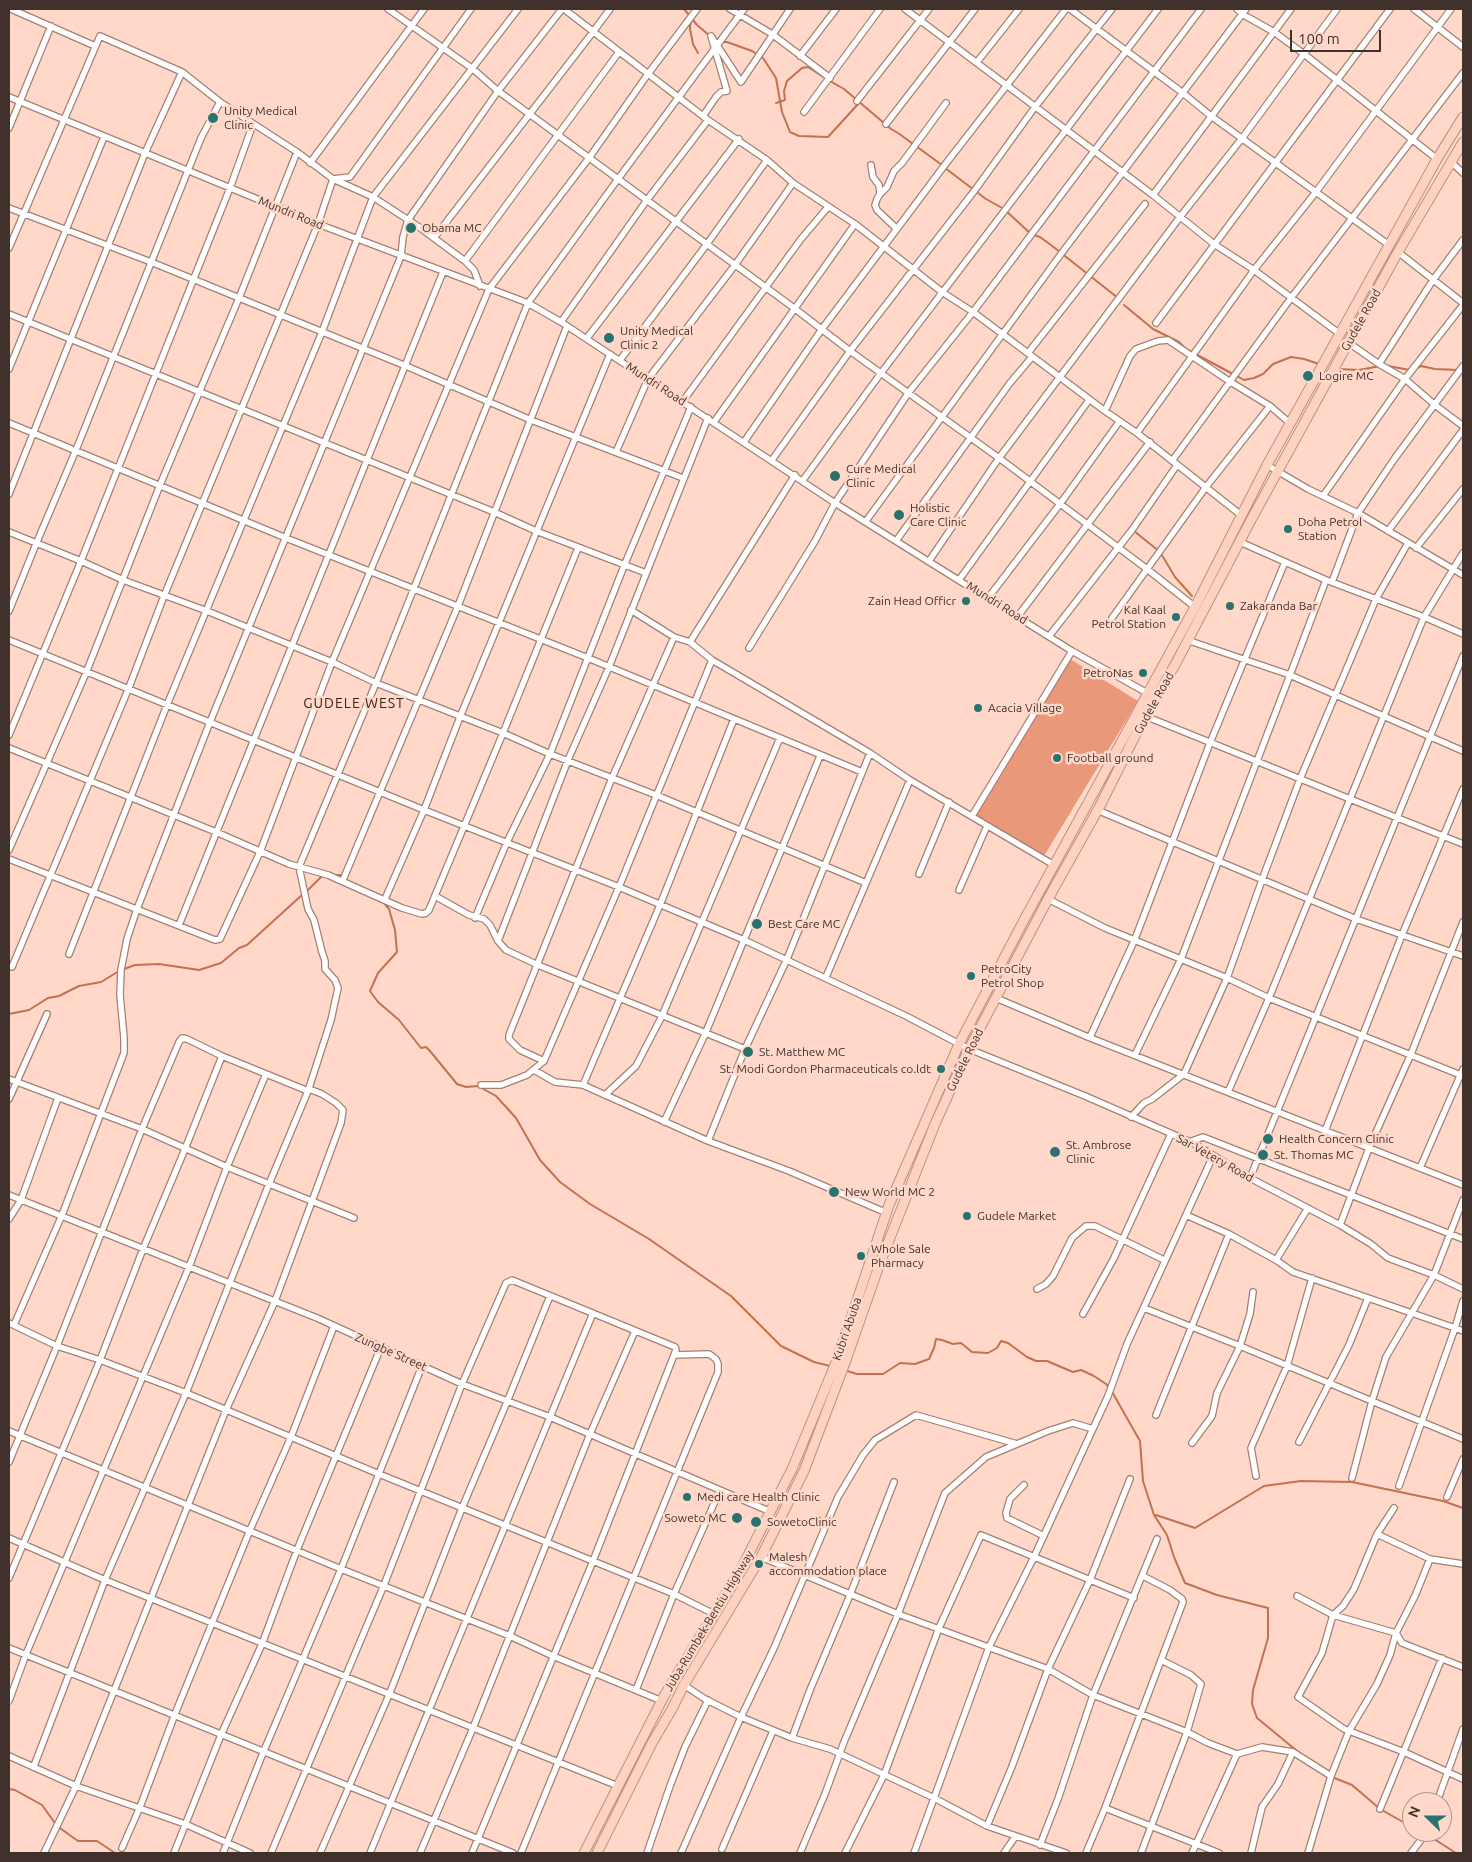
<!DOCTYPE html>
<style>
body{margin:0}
#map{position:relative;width:1472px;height:1862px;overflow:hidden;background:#ffd8c9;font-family:Ubuntu,sans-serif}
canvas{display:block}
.frame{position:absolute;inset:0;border:10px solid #40312c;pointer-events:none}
.north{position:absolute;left:1402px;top:1792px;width:50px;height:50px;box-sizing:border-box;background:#ffd8c9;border:1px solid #b3958a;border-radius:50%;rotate:292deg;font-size:14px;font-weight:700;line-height:20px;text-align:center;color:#40312c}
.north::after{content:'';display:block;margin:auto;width:18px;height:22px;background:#287270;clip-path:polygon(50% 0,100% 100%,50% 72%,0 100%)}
.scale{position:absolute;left:1290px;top:30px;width:91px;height:22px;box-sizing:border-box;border:2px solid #40312c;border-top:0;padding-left:6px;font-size:15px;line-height:18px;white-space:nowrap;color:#40312c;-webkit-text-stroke:4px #ffd8c9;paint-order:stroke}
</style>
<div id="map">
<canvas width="1472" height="1862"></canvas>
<div class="frame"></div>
<div class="north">N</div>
<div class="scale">100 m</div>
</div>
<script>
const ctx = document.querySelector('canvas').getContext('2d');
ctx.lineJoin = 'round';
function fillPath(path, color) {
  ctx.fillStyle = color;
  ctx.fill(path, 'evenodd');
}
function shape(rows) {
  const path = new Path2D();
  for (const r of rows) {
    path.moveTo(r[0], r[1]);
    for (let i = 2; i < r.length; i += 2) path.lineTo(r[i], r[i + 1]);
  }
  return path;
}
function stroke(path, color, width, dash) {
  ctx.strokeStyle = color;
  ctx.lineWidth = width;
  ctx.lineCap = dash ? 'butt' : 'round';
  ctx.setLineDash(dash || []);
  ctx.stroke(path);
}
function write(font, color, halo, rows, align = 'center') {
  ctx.font = font + ' Ubuntu,sans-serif';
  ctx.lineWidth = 5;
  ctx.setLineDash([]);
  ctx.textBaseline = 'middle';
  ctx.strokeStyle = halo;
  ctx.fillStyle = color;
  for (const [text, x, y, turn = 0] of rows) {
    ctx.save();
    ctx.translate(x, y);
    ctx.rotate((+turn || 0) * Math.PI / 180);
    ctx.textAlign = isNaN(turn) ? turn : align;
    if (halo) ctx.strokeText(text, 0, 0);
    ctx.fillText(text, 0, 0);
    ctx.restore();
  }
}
fillPath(shape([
 [1070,659,1138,701,1044,856,976,815]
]), '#e99979');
stroke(shape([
 [684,9,697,25,710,36],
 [694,16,690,25,690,29,693,44,698,53],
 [723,42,727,42,752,51,763,58,776,78,782,112,790,132,799,136,828,137,859,103],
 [830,81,844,89,891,129,898,133,942,165],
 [776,103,785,100,784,91,787,81,802,68,808,67,822,76],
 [945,168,986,199,1004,209,1031,234,1040,237,1051,245,1118,298],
 [1124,305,1153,329,1179,342,1186,349,1233,374],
 [1388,366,1410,370],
 [1417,368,1421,366,1435,369,1458,370],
 [1338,369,1359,370,1380,366],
 [1237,376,1244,380,1254,378,1263,374,1273,364,1291,357,1304,359,1319,364],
 [1134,531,1160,552,1175,577,1192,596],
 [335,875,341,875,348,881],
 [307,891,323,875],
 [384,903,389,909,395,930,397,952,378,973,370,991,378,1002,399,1020,421,1048,426,1047,430,1051,457,1084,466,1087,478,1086,496,1096,516,1118,540,1160,560,1182,590,1204,649,1239,731,1296,781,1346,814,1362,830,1366],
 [124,969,135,965,159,964,199,970,221,963,239,948,247,945,303,894],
 [9,1014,29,1010,48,998,59,996,79,986,101,982,119,971],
 [844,1370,857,1374,883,1374,900,1363,915,1364,929,1359,934,1348,936,1339,942,1340,953,1344,961,1343,972,1352,988,1353,997,1348,1001,1341,1008,1343,1027,1357,1036,1361,1047,1361,1073,1372,1081,1370,1094,1376,1106,1384,1111,1390,1140,1441,1143,1481,1154,1515,1167,1535,1174,1557,1185,1583,1217,1595,1268,1608,1268,1638,1253,1690,1252,1704,1257,1718,1302,1755],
 [1156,1515,1195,1528,1264,1486,1301,1481,1352,1482,1443,1501,1463,1508],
 [1332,1777,1352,1785,1380,1809,1412,1827],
 [9,1789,15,1790,42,1805,57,1826,78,1841,97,1841,115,1853],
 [1423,1832,1456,1853]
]), '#c3714f', 2);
const minor = shape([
 [11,9,95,46],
 [388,9,473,69,498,91,794,308,850,351,999,458,1147,569,1195,607],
 [564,9,708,120,767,160,793,183,855,224,942,292,973,312,1105,411,1137,433,1241,515],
 [730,9,772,34,830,78],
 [905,9,1153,195,1214,244,1254,270,1340,334],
 [1070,9,1183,93,1211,116,1389,245],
 [1237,9,1242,14,1274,32,1304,54,1437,159],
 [1414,9,1463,47],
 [800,56,836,9],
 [977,62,1019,9],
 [9,97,318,224,528,303,561,322,835,503,1072,651,1149,694],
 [857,101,929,9],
 [804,112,880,9],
 [703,116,716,97,721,92,727,91,711,36,741,82,790,9],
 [886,124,975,9],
 [9,128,51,26],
 [1451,162,1463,173],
 [310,163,424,9],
 [871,165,873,177,879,185,880,194],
 [1153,195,1291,9],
 [9,208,151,262,406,366,531,420,683,478],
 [897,229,877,210,875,205,877,199,880,194,887,187,894,171,902,163,946,103],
 [434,238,593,32,610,9],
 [9,248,100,36,182,72,220,102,297,152,333,179,373,197,419,227,465,261,474,270,480,286],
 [1398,252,1463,303],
 [465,261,619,52],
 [9,314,494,512,536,531,646,573],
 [561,322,647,200,708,120],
 [1156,323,1390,9],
 [587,338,739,139],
 [1349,343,1379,364,1405,379,1435,405,1463,426],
 [1028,353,1145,204],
 [620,360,707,244,767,160],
 [1379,364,1433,280,1463,240],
 [9,369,104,137],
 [683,401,801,239,828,207],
 [1105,411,1130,356,1136,349,1158,341,1168,340,1229,381,1270,406,1291,424],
 [714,422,855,224],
 [9,423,286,538,588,658,862,772],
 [1137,433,1254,270,1316,192,1451,9],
 [744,442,822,329,944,166,1066,9],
 [616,452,648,379,735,265,793,183],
 [772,460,850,351,975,190,1035,107,1112,9],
 [1172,461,1291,298,1463,73],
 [1267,465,1308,489,1358,513,1463,575],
 [803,480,881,373,1158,9],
 [9,494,145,153,182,72],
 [1323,496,1405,379,1463,305],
 [866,521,1061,254,1246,9],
 [1388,531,1463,430],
 [9,532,81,561,123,580,207,611,332,662,376,683,503,733,550,754,656,795,866,883],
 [896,541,1010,383,1032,357],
 [1240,542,1326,580,1424,617,1463,634],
 [1416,548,1463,489],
 [1463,553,1424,617,1350,799,1463,844],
 [929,561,999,458,1180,217,1243,137,1337,9],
 [959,580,1089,400],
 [1332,582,1358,513,1395,458,1463,366],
 [988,598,1060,504,1119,422],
 [631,610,674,637,690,642,712,660,870,753,910,780,1054,865],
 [9,611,36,544,76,450,201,138,220,102],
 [1018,616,1150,442],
 [1112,618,1206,487,1270,406],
 [1050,635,1132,530,1177,465],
 [9,640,424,810,619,887,744,940,906,1016,969,1049,1085,1096,1193,1143,1250,1178,1340,1225,1371,1244,1388,1258,1434,1275,1463,1289],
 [1187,640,1290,675,1326,580],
 [690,642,795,475],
 [749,648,815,541,835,503,909,392,973,312,1201,9],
 [1145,716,1350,799,1269,998,1228,1092],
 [9,735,81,561,230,188,253,124],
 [9,748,216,832,289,864,328,875,402,908,422,914,426,913,429,910,503,733,578,548],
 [1097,810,1356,919,1463,956],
 [972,816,1072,651],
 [9,850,86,673,160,485,239,298,297,152],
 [9,859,215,940,220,939,260,852,332,662,489,289,589,158,648,74,697,9],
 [919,874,949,802],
 [343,880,458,606,567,326],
 [959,890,987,826],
 [435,896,469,915,484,919,490,925,498,941,506,950,538,965,745,1049],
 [385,899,424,810,460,717,610,354],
 [1048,899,1105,928,1227,978,1269,998,1463,1076],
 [475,918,507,842,550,754,624,566,691,407],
 [179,925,443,272],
 [498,941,568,760,609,667,708,418],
 [69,954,167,705,322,332,373,197,518,9],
 [9,966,12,967,128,690,164,596,318,224,333,179,350,177,471,9],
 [826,977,910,780],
 [996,998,1088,1037,1463,1185],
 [1090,1037,1135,939,1210,743,1285,562],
 [1135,1055,1181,959,1290,675,1463,751],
 [544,1061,520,1050,509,1039,509,1035,612,778,674,637],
 [534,1070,555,1082,583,1085,708,1141,789,1171,887,1213],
 [9,1079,142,1129,227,1167,354,1218],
 [481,1085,501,1085,527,1075,544,1061,619,887,712,660],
 [583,1085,660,905,734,719],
 [605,1095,636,1066,662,1016,780,738],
 [9,1099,47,1014],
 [1131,1117,1144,1103,1152,1099,1184,1074,1227,978,1262,880,1300,779,1376,599,1408,543],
 [664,1122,706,1032,820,756],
 [1325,1131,1402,935,1463,789],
 [708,1141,745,1049,787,959,870,753],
 [1189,1142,1203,1137,1463,1239],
 [1420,1168,1463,1069],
 [1250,1178,1463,656],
 [9,1195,317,1318,462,1384,550,1417,771,1512],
 [1186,1215,1229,1234,1276,1260,1293,1272,1455,1328,1399,1486],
 [9,1219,21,1200,58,1098],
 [1340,1225,1369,1148,1411,1054,1463,922],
 [1276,1260,1308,1208],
 [1037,1289,1046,1284,1053,1276,1072,1238,1086,1226,1095,1226,1164,1260],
 [1463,1301,1455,1328,1463,1331],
 [1144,1308,1240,1346,1463,1439],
 [1083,1314,1114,1258,1171,1134],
 [9,1323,57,1346,100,1360,186,1393,379,1474,674,1594,714,1614],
 [14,1325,62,1215,124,1053,124,1038,120,995,121,970,127,939,137,909,210,722,401,256,403,237,408,220,498,91,562,9],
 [1156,1415,1229,1234],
 [9,1431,341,1569,510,1636,553,1656,662,1701],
 [1299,1442,1349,1345,1368,1298],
 [1192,1443,1212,1416,1217,1393,1240,1346,1250,1314,1253,1292],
 [9,1462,57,1346,142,1129,179,1042,182,1038,187,1039,222,1056,308,1091],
 [1256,1476,1251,1448,1287,1366,1312,1278],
 [1352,1478,1372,1401,1386,1357,1434,1275,1463,1200],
 [1024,1485,1010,1499,1006,1513,1007,1518,1044,1536],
 [1447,1497,1463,1459],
 [1394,1508,1377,1534,1354,1589,1343,1606,1333,1615,1322,1653,1298,1697,1344,1729,1404,1752,1463,1779],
 [1377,1534,1430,1559,1463,1564],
 [9,1538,105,1580,618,1786],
 [761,1557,898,1614,1048,1669,1093,1695,1187,1732,1208,1743,1237,1754,1262,1747,1293,1752,1331,1776],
 [9,1578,100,1360,143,1249,185,1149,222,1056],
 [1297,1596,1333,1615,1396,1633,1402,1643,1463,1667],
 [9,1648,513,1853],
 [684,1685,705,1699,741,1717,792,1738,830,1749,934,1798,987,1826,1066,1853],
 [636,1690,674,1594,720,1490],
 [9,1701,26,1654,189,1267,227,1167,266,1074],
 [792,1738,810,1690,850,1595,894,1482],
 [9,1756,76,1786,185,1824,250,1853],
 [34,1766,105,1580,186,1393,269,1184,308,1091,331,1020,338,988,335,980,325,969,325,961,322,952,314,920,308,909,299,867,376,683,528,303,618,179,744,9],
 [1437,1802,1463,1729],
 [1105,1808,1219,1853],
 [1380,1809,1442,1658],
 [987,1826,1011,1769,1048,1669,1090,1580,1130,1479],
 [1040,1845,1058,1799,1093,1695,1157,1539],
 [122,1848,140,1807,175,1714,250,1530,291,1437,334,1326],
 [722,1849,773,1731],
 [44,1853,76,1786,226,1410,275,1301,341,1123,343,1110,336,1103,322,1094,309,1089],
 [174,1853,221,1735,262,1644,297,1550,381,1347],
 [223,1853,263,1753,341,1569,422,1366],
 [271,1853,384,1585,462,1384,506,1283,512,1280,675,1347,676,1350,593,1561,472,1853],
 [320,1853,389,1695,462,1508,507,1402,550,1296],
 [370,1853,593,1313],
 [420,1853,473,1728,590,1434,635,1331],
 [521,1853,718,1372,718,1364,716,1359,709,1354,674,1355],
 [647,1853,670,1786,685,1747,708,1700],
 [681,1853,741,1717,774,1648,838,1497,863,1455,875,1440,916,1415,1017,1444],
 [800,1853,825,1794,844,1742,898,1614,945,1493,986,1457,1048,1431,1073,1423,1093,1429],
 [845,1853,884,1775,939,1628,981,1535,1134,1598],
 [914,1853,989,1647,1034,1557,1108,1396,1127,1344,1213,1156],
 [1004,1853,1015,1837],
 [1086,1853,1105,1808,1183,1602,1182,1599,1170,1590,1143,1576],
 [1141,1853,1187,1732,1201,1684,1191,1675,1161,1660],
 [1192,1853,1237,1754],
 [1251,1853,1262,1807,1278,1784,1293,1752],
 [1308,1853,1331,1776,1349,1731,1377,1684,1390,1655,1396,1633,1415,1596,1430,1559],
 [1411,1853,1427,1832]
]);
const trunk = shape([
 [584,1853,664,1696,741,1569,792,1469,837,1360,889,1205,959,1044,1024,920,1195,607,1267,465,1437,159,1463,117],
 [597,1853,652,1743,672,1709,684,1685,761,1557,804,1471,845,1363,880,1263,935,1124,969,1049,1048,899,1100,806,1145,716,1176,663,1251,520,1398,252,1463,142]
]);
stroke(minor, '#a38072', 8);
stroke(trunk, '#bb9282', 11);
stroke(minor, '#fff', 5.5);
stroke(trunk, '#fed2c0', 9);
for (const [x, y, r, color] of [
 [213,118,6,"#287270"],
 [411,228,6,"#287270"],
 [609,338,6,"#287270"],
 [1308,376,6,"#287270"],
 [835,476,6,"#287270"],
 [899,515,6,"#287270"],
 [1288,529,5,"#287270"],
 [966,601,5,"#287270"],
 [1230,606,5,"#287270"],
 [1176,617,5,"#287270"],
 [1143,673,5,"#287270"],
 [978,708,5,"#287270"],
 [1057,758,5,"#287270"],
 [757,924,6,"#287270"],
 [971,976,5,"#287270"],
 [748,1052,6,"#287270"],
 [941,1069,5,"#287270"],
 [1268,1139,6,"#287270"],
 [1055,1152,6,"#287270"],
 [1263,1155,6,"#287270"],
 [834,1192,6,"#287270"],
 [967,1216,5,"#287270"],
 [861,1256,5,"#287270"],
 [687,1497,5,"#287270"],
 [737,1518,6,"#287270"],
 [756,1522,6,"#287270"],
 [759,1564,5,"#287270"]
]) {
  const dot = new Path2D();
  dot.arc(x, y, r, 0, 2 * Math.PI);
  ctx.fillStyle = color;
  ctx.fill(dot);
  stroke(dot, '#ffd8c9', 2);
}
write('12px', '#40312c', '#ffd8c9', [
 ["Unity Medical",224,111],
 ["Clinic",224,125],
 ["Obama MC",422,228],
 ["Unity Medical",620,331],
 ["Clinic 2",620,345],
 ["Logire MC",1319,376],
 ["Cure Medical",846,469],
 ["Clinic",846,483],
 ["Holistic",910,508],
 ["Care Clinic",910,522],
 ["Doha Petrol",1298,522],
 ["Station",1298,536],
 ["Zain Head Officr",956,601,"right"],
 ["Zakaranda Bar",1240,606],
 ["Kal Kaal",1166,610,"right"],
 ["Petrol Station",1166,624,"right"],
 ["PetroNas",1133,673,"right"],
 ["Acacia Village",988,708],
 ["Football ground",1067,758],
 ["Best Care MC",768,924],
 ["PetroCity",981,969],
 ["Petrol Shop",981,983],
 ["St. Matthew MC",759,1052],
 ["St. Modi Gordon Pharmaceuticals co.ldt",931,1069,"right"],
 ["Health Concern Clinic",1279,1139],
 ["St. Ambrose",1066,1145],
 ["Clinic",1066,1159],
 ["St. Thomas MC",1274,1155],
 ["New World MC 2",845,1192],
 ["Gudele Market",977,1216],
 ["Whole Sale",871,1249],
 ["Pharmacy",871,1263],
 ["Medi care Health Clinic",697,1497],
 ["Soweto MC",726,1518,"right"],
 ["SowetoClinic",767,1522],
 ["Malesh",769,1557],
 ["accommodation place",769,1571]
], 'left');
write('12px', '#40312c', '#ffd8c9', [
 ["Mundri Road",291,213,22],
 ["Gudele Road",1361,320,-61],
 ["Mundri Road",656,384,33],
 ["Mundri Road",997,603,32],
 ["Gudele Road",1154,703,-61],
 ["Gudele Road",965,1060,-64],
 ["Sar Vetery Road",1215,1158,29],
 ["Kubri Abuba",847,1329,-71],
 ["Zungbe Street",391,1352,24],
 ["Juba-Rumbek-Bentiu Highway",709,1621,-59]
]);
ctx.letterSpacing = '1px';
write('14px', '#3e2216', '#ffd8c9', [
 ["GUDELE WEST",354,703]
]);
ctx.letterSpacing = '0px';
</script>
